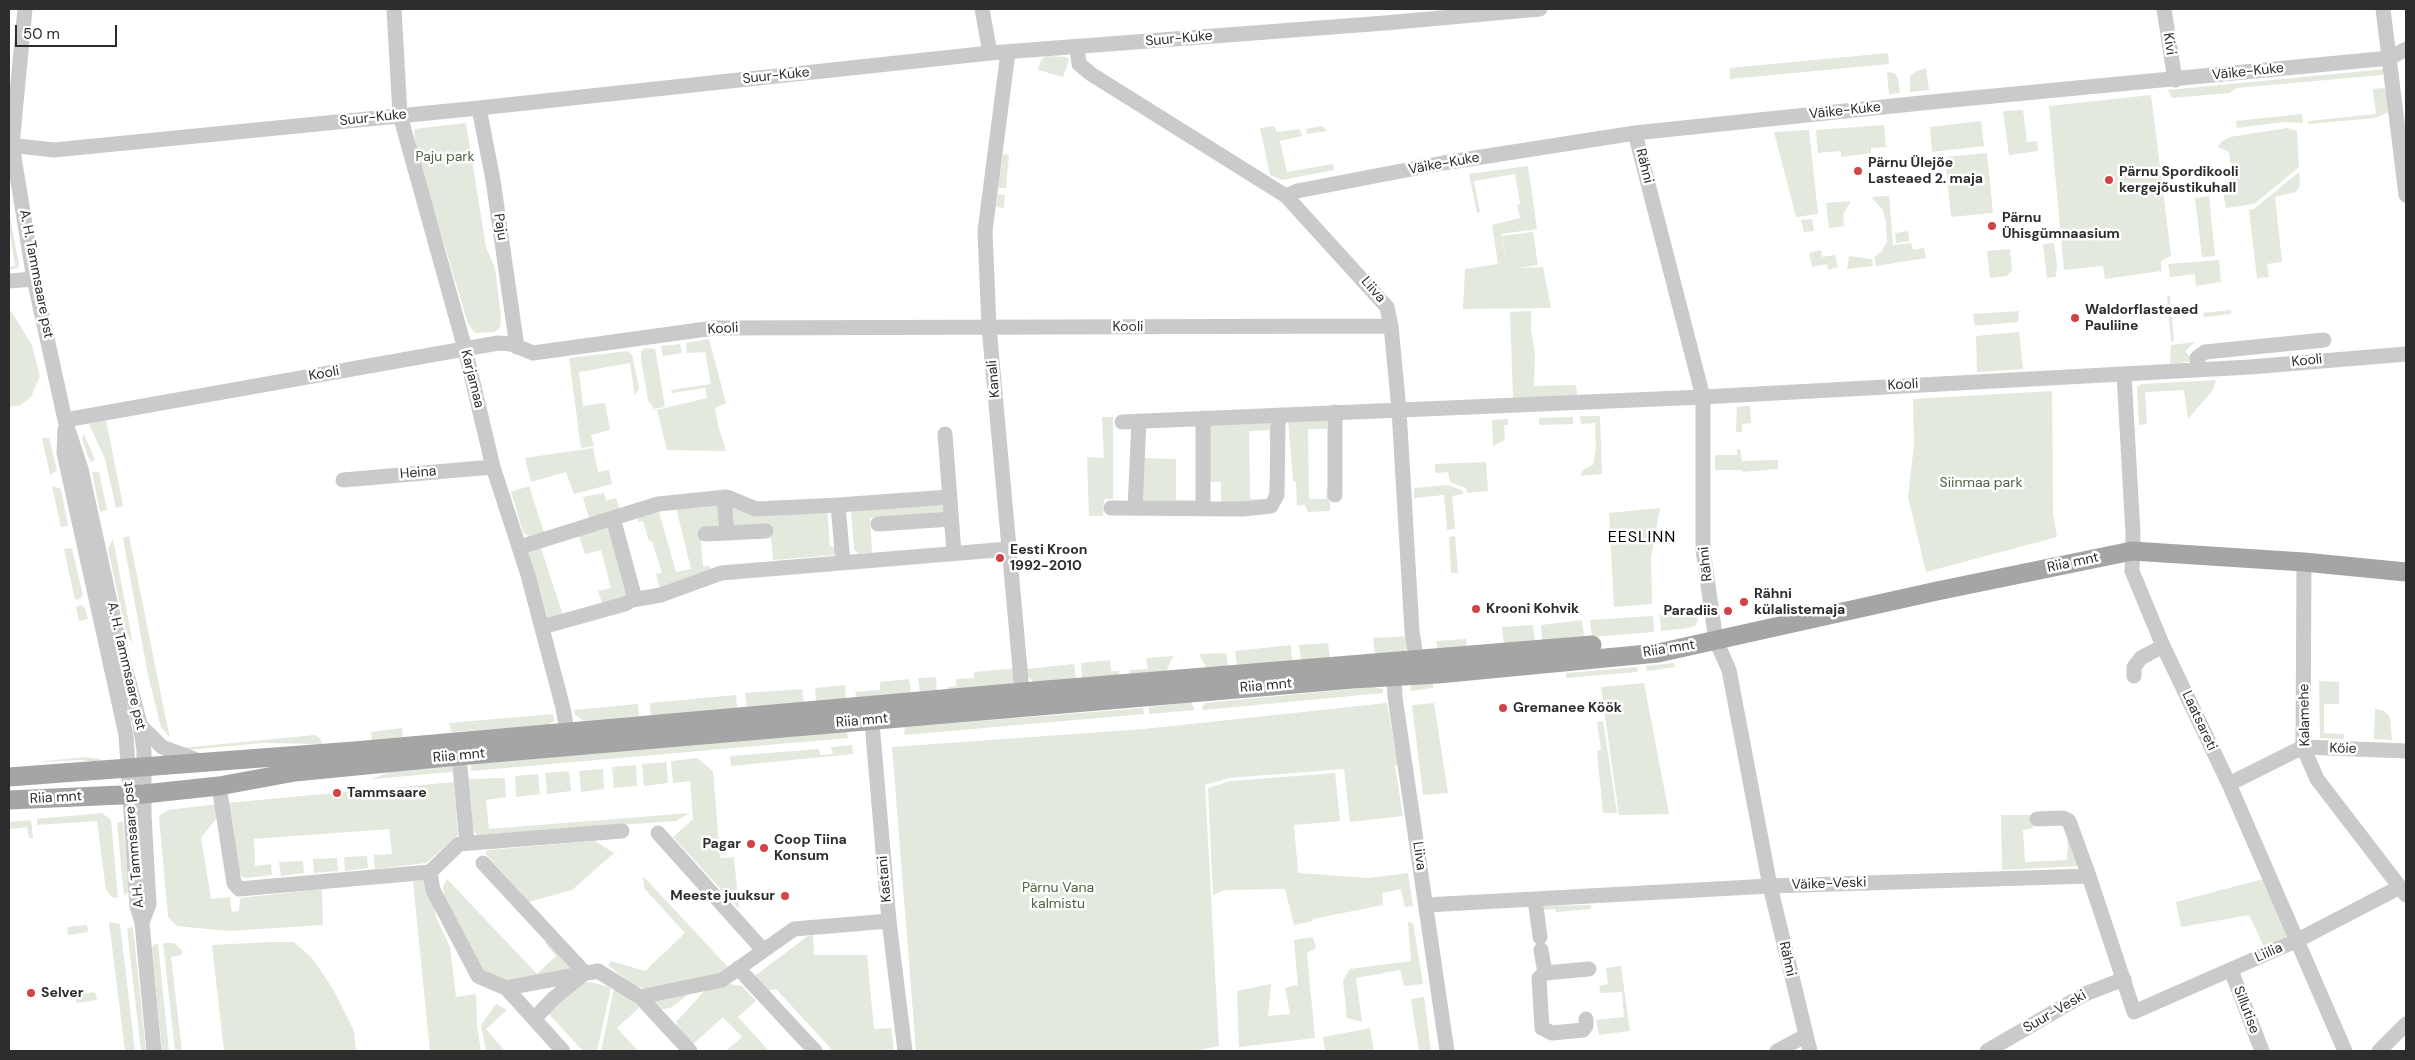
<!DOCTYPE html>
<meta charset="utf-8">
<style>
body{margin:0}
#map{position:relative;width:2415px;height:1060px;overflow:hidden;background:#fff;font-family:"DM Sans",sans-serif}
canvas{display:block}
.frame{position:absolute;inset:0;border:10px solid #2d2d2d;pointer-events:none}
.scale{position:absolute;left:15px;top:25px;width:102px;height:22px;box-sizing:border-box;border:2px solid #2d2d2d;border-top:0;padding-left:6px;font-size:15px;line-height:18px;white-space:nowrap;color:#2d2d2d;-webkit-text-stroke:4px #fff;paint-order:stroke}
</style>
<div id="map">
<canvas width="2415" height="1060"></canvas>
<div class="frame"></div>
<div class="scale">50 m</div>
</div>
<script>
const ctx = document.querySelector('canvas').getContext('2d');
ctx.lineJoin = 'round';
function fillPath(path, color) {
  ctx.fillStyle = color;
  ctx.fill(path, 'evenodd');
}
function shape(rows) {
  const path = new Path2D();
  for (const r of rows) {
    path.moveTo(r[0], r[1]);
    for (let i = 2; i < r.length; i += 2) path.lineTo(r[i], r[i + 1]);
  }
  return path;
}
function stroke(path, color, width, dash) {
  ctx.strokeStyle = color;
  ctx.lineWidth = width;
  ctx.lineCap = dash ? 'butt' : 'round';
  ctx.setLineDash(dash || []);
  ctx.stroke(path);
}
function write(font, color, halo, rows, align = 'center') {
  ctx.font = font + ' "DM Sans",sans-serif';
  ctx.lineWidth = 5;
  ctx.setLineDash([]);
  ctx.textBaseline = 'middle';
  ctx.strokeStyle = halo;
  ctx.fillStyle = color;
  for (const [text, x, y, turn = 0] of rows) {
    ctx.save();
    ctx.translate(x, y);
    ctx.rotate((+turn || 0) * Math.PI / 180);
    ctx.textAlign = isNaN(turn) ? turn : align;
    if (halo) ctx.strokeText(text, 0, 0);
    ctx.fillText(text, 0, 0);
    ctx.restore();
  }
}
fillPath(shape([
 [1888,53,1889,64,1730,79,1730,68],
 [1046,56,1067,57,1069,60,1063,77,1038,70,1041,60],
 [1926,68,1929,90,1910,92,1910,76,1917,71],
 [2386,69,2386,72,2382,75,2237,88,2229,93,2172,98,2168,90],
 [1887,72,1894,73,1898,78,1900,93,1889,94],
 [2383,88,2387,89,2389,112,2375,118,2308,124,2308,121,2376,114,2373,89],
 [2151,95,2171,256,2161,261,2161,271,2105,279,2103,266,2064,270,2049,106],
 [2023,110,2027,142,2037,141,2038,151,2009,155,2003,111],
 [2302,114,2303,123,2284,122,2237,128,2236,121],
 [1981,121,1984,146,1932,152,1930,127],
 [466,123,486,247,495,268,501,318,500,328,494,332,475,333,468,324,416,149,414,129],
 [1884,125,1886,147,1871,148,1871,153,1841,157,1841,151,1818,153,1816,130],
 [1274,126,1277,132,1300,129,1302,136,1280,141,1287,172,1333,164,1334,170,1282,180,1270,175,1260,128],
 [1322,126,1327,131,1307,134,1306,129],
 [2287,128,2297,131,2299,167,2254,204,2226,208,2222,187,2234,191,2229,152,2218,147,2221,142,2230,137],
 [1809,130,1818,214,1796,217,1774,132],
 [1987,153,1993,213,1951,217,1945,157],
 [1003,154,1009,155,1006,188,998,188],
 [1528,166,1537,229,1501,234,1508,268,1502,236,1533,232,1538,265,1518,268,1543,267,1551,308,1463,309,1465,269,1498,264,1492,225,1520,218,1517,205,1520,204,1515,174,1474,181,1480,212,1477,213,1469,174],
 [2299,172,2300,185,2296,192,2275,197,2282,262,2267,264,2269,277,2257,278,2249,210,2254,209],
 [998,194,1005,195,1004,208,996,207],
 [1889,196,1893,245,1911,243,1913,250,1924,248,1926,258,1876,266,1874,257,1881,252,1887,242,1886,222,1883,210,1871,197],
 [2209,196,2215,256,2202,257,2195,198],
 [1851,201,1843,214,1844,226,1829,228,1826,203],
 [9,211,19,265,17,268,9,270,9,267,15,266,9,226],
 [1812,219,1814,231,1804,232,1801,220],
 [1908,231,1909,241,1896,243,1895,233],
 [2054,243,2057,263,2056,277,2047,278,2043,244],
 [2010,249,2012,270,2007,276,1990,278,1987,251],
 [1821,250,1822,257,1835,255,1838,267,1828,270,1827,264,1812,267,1809,253],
 [1849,256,1872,259,1873,266,1847,269],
 [2219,260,2221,282,2196,286,2195,274,2170,277,2168,264],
 [2167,296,2170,296,2174,341,2171,342],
 [9,308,32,345,40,376,31,397,21,405,9,407],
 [2231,310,2231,314,2204,317,2203,313],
 [1531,311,1531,329,1535,355,1534,386,1576,385,1577,395,1513,399,1510,312],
 [2019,311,2018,322,1975,326,1973,314],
 [2019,332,2023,369,1977,372,1976,336],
 [709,339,726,403,715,408,718,425,726,451,667,450,657,410,707,398,705,388,672,393,671,390,711,384,705,352,687,353,686,343],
 [2195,342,2185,351,2193,361,2170,364,2171,345],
 [680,344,682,353,663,356,661,346],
 [645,348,655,349,665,407,654,409,648,400,641,360,641,351],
 [628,351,632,355,639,388,635,396,630,363,579,372,583,406,605,403,610,430,591,435,594,446,581,448,569,358],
 [2216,380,2213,390,2188,419,2184,390,2145,392,2147,424,2139,425,2137,387,2141,384],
 [2052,391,2053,514,2057,537,1926,572,1908,497,1914,444,1913,399],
 [1750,406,1751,423,1742,424,1742,432,1736,432,1737,407],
 [1580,416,1600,416,1602,474,1580,476,1583,470,1593,465,1596,449,1595,423,1581,424],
 [1102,417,1113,417,1113,499,1104,499,1103,516,1089,516,1087,457,1104,458],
 [1573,417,1573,424,1539,425,1539,418],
 [1508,419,1508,425,1504,425,1505,440,1493,446,1492,420],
 [106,420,123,506,116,508,105,459,89,424],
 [1270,421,1273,425,1273,446,1270,446,1269,430,1249,431,1250,499,1269,500,1269,487,1272,486,1272,497,1266,504,1221,506,1221,482,1208,482,1208,427,1210,423],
 [1288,421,1327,421,1327,429,1308,429,1309,499,1326,499,1327,487,1330,487,1330,511,1308,512,1305,505,1297,506,1296,482,1293,481],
 [84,434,95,460,90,462,82,439],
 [42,438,49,438,57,470,50,475],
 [593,448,598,472,609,470,612,484,574,494,566,472,531,482,525,458],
 [1737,449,1740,449,1742,461,1778,460,1778,469,1743,472,1742,470,1715,470,1715,455,1737,455],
 [1142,458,1176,459,1176,500,1196,500,1196,506,1145,504,1142,499],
 [1486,462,1488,491,1467,493,1466,488,1450,482,1448,472,1435,473,1435,464],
 [92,472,99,472,107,510,100,512],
 [1448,485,1463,491,1463,494,1452,496,1455,529,1447,530,1444,495,1414,498,1414,488],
 [52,486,61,489,68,526,61,527],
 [529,486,544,532,528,536,523,532,511,492],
 [604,493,606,501,616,498,620,510,589,518,583,497],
 [729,501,827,507,830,546,835,548,835,555,773,560,770,526,731,525],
 [719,503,719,528,700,530,703,566,710,566,711,574,661,592,656,574,662,573,652,541,649,541,643,521,638,522,637,515,659,512,676,572,691,569,676,508],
 [938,503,945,506,945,512,870,518,872,553,858,554,854,549,851,512,860,508],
 [1660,508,1651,557,1652,604,1614,607,1609,513],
 [607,526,632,593,603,606,598,591,611,588,601,550,585,554,578,533],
 [129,536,166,720,170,738,161,727,148,675,123,538],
 [1455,536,1458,573,1451,573,1449,537],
 [113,539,133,645,125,628,108,549],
 [69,548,72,549,83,595,80,599,75,600,64,549],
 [541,548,563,615,549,622,529,552],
 [81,605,85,608,88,619,79,621,76,607],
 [1699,614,1696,625,1690,628,1661,631,1660,615],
 [1653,616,1654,632,1592,637,1590,620],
 [1582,620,1584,636,1542,640,1541,625],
 [1533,625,1535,641,1504,644,1502,627],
 [1409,636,1409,647,1405,651,1375,654,1373,638],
 [1466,639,1467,647,1438,650,1436,641],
 [1328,643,1330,658,1301,661,1299,645],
 [1291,645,1292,661,1237,666,1235,651],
 [1226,653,1228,667,1207,669,1199,654],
 [1173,656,1166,672,1130,676,1129,670,1148,669,1146,658],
 [1110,660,1111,671,1119,671,1119,676,1082,679,1081,663],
 [1674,663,1675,667,1647,671,1646,666],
 [1074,664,1076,680,1033,682,1028,676,1027,669],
 [1637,667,1638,672,1566,678,1566,673],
 [1016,668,1016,680,1010,685,949,691,947,687,956,686,956,679,974,678,974,672],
 [936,677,937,692,920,693,918,678],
 [909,679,911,693,857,698,855,692,880,690,880,682],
 [2319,681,2339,682,2339,704,2324,704,2324,733,2344,734,2344,739,2320,738],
 [1433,683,1433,688,1410,691,1411,685],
 [1644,683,1669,814,1619,815,1601,687],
 [845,685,846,699,816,702,815,688],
 [1373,687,1383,689,1383,693,1203,710,1202,707,1205,703],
 [802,689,804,703,747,708,745,693],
 [736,695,737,708,651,716,650,703],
 [1191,702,1195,710,1149,714,1149,707],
 [1387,703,1398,765,1395,766,1403,816,1350,822,1344,769,1229,778,1205,785,1219,1046,1193,1051,916,1051,892,747,1144,729],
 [1434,703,1448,793,1423,795,1412,705],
 [638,704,639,716,584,721,575,715,574,710],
 [1143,708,1144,714,904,735,905,727],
 [2375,709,2384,711,2390,717,2392,740,2374,739],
 [553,714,554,721,548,725,452,732,449,723],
 [1603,721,1617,813,1603,813,1597,751,1601,750,1597,722],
 [402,728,403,737,372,740,371,732],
 [847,731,848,738,471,771,471,763],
 [315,735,320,738,322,744,262,743,187,750,181,748],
 [852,745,853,754,731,766,730,756,819,749,820,755,833,754,831,747],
 [86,757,100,759,100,762,80,760,36,762],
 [697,758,713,771,720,858,734,857,739,909,673,837,693,819,690,781,673,783,671,761],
 [666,762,668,783,644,786,642,764],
 [453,765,453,772,372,779,395,770],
 [636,765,637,786,614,788,612,767],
 [603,769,604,789,581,792,579,771],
 [569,771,571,791,547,794,545,773],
 [1335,773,1340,821,1294,825,1298,873,1369,878,1408,873,1413,906,1405,907,1401,889,1382,893,1383,905,1313,919,1312,921,1294,925,1285,889,1225,890,1213,895,1208,788,1230,781],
 [538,774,540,794,516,797,515,776],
 [505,778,506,797,486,800,489,829,690,813,676,821,477,835,473,829,469,779],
 [454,782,458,835,426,863,375,869,374,855,392,854,389,829,254,839,255,866,271,864,272,875,247,878,242,877,239,872,227,803],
 [218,804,219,815,201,838,211,899,230,897,232,912,239,911,240,898,322,889,323,925,228,931,177,926,168,917,159,816,168,810],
 [102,813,111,820,118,897,113,898,106,890,97,821,37,825,37,819],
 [2001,815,2032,815,2033,828,2023,830,2025,862,2067,860,2068,830,2078,866,2002,870],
 [31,820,33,838,29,838,27,827,9,829,9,822],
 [123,821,129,891,124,896,117,823],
 [595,841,614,853,572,890,529,902,485,853,488,850],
 [367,856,368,868,345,871,344,857],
 [337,858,338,871,314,873,313,859],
 [303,861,304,873,281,876,279,862],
 [643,876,728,967,716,975,648,990,632,984,608,965,611,961,645,971,685,933,644,888],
 [428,879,436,917,450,947,456,997,476,994,477,1026,481,1051,430,1051,413,882],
 [447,879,537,974,556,956,545,943,549,939,577,970,507,983,480,972,446,910,443,887],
 [2263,879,2287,934,2284,940,2264,947,2249,915,2181,927,2176,902],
 [1591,905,1591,909,1556,912,1555,909,1544,910,1544,906],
 [109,922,120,924,135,1051,125,1051],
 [1408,922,1413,923,1423,984,1404,986,1400,970,1356,978,1362,1022,1347,1018,1343,980,1350,969,1411,961],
 [87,925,88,932,68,935,67,927],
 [133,927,146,1051,141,1051,127,929],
 [813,935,814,955,867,955,874,1029,891,1028,894,1051,833,1051,776,989,764,991,752,978,808,936],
 [1313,937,1316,948,1307,953,1315,1038,1239,1047,1237,991,1271,984,1268,1016,1290,1014,1285,988,1298,985,1294,940],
 [271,942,294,942,312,958,333,989,354,1031,356,1051,224,1051,212,945],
 [158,943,169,1051,162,1051,152,948,153,945],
 [163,943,174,943,182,950,182,955,171,957,182,1051,175,1051],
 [1621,966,1630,1031,1599,1035,1596,1020,1624,1017,1622,992,1601,993,1599,986,1608,984,1606,968],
 [591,982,611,988,597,1051,583,1051,546,1011,581,983],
 [724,983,742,986,756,1001,738,1017,769,1051,726,1051,742,1037,723,1017,691,1046,676,1030,677,1021,707,988],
 [614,989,630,998,639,1008,617,1028,638,1051,601,1051],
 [95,992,97,1000,76,1003,75,995],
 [688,995,670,1008,657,1010,653,1006,654,998],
 [1424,997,1431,1051,1419,1051,1411,999],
 [496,1004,507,1010,486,1029,505,1051,486,1051,481,1025],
 [1370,1028,1374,1051,1325,1051,1323,1037]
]), '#e3e9dc');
stroke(shape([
 [25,9,12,145,34,279,65,420,81,469,122,656,140,724,144,751,144,815,149,904,142,923],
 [394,9,400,115,465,349,493,467,528,575,563,708,569,742],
 [982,9,990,53],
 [2164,9,2175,80],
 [2383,9,2406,195],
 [1077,47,1079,64,1091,74,1286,196,1387,307,1391,326,1399,410,1412,631,1418,670],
 [1008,52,985,231,989,327,1023,702],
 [479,108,493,180,517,347],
 [1635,133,1703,397,1703,550,1716,641,1729,670,1770,886,1810,1051],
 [9,145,54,150,479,108,990,53,1385,23,1540,9],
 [1286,196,1297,191,1443,163,1635,133,1931,102,2390,58,2406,49],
 [9,281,34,279],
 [2198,370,2197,358,2205,352,2324,340],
 [2124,374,2133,534,2132,571,2163,646,2229,784,2345,1051],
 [1335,412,1335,495],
 [65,420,498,343,511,344,533,353,714,328,1391,326],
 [1122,422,1703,397,2250,367,2406,354],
 [65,429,64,453,126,735,137,906,142,923,154,1051],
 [945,434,954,553],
 [343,480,493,467],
 [724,497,727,533,766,531],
 [838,505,949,497],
 [1111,508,1243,509,1271,506,1277,495,1278,422,1282,415],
 [1135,508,1139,421],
 [1203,508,1203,418],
 [878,524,951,519],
 [705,534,727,533],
 [520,547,658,504,727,497,756,509,838,505,843,563],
 [2304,562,2303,747,2317,779,2406,895],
 [632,600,661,595,721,573,1009,549],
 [542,627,625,604,632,600,634,595,613,518],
 [1397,667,1394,676,1395,697,1447,1051],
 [2134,676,2134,667,2141,658,2163,646],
 [871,711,889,921,905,1051],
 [140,725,162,747,197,760],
 [458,745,467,843],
 [2229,784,2303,747,2406,751],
 [219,786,234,883,239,889,430,872,433,890,478,976,506,988,598,971,640,997,722,980,794,929,889,921],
 [2037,819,2063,818,2069,821,2089,876],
 [658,833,763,950],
 [483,863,585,973,554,998,534,1019],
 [430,872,459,844,622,831],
 [1535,899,1540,937],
 [1426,905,1770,886,2089,876,2134,1012,2298,940,2400,887],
 [1541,950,1545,973,1589,969],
 [738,968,815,1051],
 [2231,970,2262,1051],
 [1545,973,1539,978,1542,1028,1552,1033,1583,1030,1586,1026,1586,1019],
 [506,988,563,1051],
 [640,997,690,1051],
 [1777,1051,1805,1036],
 [1987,1051,2085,994,2124,979],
 [2379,1051,2406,1024]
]), '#cacaca', 15);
stroke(shape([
 [9,777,354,751,1022,692,1592,645],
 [9,800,144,794,219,786,295,772,458,756,1353,679,1438,674,1658,653,1937,591,2132,551,2304,562,2406,572]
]), '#a5a5a5', 19);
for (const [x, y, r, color] of [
 [1858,171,5,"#d24247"],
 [2109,180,5,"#d24247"],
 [1992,226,5,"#d24247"],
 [2075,318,5,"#d24247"],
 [1000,558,5,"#d24247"],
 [1744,602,5,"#d24247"],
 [1476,609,5,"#d24247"],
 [1728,611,5,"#d24247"],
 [1503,708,5,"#d24247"],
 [337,793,5,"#d24247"],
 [751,844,5,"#d24247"],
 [764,848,5,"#d24247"],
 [785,896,5,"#d24247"],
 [31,993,5,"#d24247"]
]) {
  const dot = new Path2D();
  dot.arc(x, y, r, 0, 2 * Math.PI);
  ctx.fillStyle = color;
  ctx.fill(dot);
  stroke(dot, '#fff', 2);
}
write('14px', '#2d2d2d', '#fff', [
 ["Suur-Kuke",1179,39,-5],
 ["Kivi",2169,44,81],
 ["Väike-Kuke",2248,72,-6],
 ["Suur-Kuke",776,76,-6],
 ["Väike-Kuke",1845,111,-6],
 ["Suur-Kuke",373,118,-6],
 ["Väike-Kuke",1444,164,-10],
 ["Rähni",1644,166,76],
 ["Paju",500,227,81],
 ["A. H. Tammsaare pst",36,274,79],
 ["Liiva",1373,290,49],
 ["Kooli",1128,327],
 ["Kooli",723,329,-3],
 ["Kooli",2307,361,-6],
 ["Kooli",324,374,-10],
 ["Karjamaa",472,379,76],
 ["Kanali",994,379,-95],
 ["Kooli",1903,385,-3],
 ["Heina",418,473,-5],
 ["Riia mnt",2073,563,-12],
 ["Rähni",1706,564,-96],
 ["Riia mnt",1669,649,-9],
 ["A. H. Tammsaare pst",126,666,77],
 ["Riia mnt",1266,686,-5],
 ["Kalamehe",2305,715,-91],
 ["Riia mnt",862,721,-5],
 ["Laatsareti",2199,721,65],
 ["Köie",2343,749,2],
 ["Riia mnt",459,756,-5],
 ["Riia mnt",56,798,-3],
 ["A.H. Tammsaare pst",134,845,-95],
 ["Liiva",1419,856,82],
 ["Kastani",885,879,-95],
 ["Väike-Veski",1829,884,-2],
 ["Liilia",2269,953,-24],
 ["Rähni",1787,959,77],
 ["Sillutise",2246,1010,69],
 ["Suur-Veski",2055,1012,-30]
]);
write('14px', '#4f6440', '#fff', [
 ["Paju park",445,157],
 ["Siinmaa park",1981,483],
 ["Pärnu Vana",1058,888],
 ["kalmistu",1058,904]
]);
write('bold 14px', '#2d2d2d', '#fff', [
 ["Pärnu Ülejõe",1868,163],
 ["Lasteaed 2. maja",1868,179],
 ["Pärnu Spordikooli",2119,172],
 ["kergejõustikuhall",2119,188],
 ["Pärnu",2002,218],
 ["Ühisgümnaasium",2002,234],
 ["Waldorflasteaed",2085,310],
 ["Pauliine",2085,326],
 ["Eesti Kroon",1010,550],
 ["1992-2010",1010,566],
 ["Rähni",1754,594],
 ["külalistemaja",1754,610],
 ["Krooni Kohvik",1486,609],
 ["Paradiis",1718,611,"right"],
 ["Gremanee Köök",1513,708],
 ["Tammsaare",347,793],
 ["Coop Tiina",774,840],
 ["Konsum",774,856],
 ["Pagar",741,844,"right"],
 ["Meeste juuksur",775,896,"right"],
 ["Selver",41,993]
], 'left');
ctx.letterSpacing = '1px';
write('16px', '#000', '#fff', [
 ["EESLINN",1642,538]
]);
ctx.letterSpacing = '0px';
</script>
